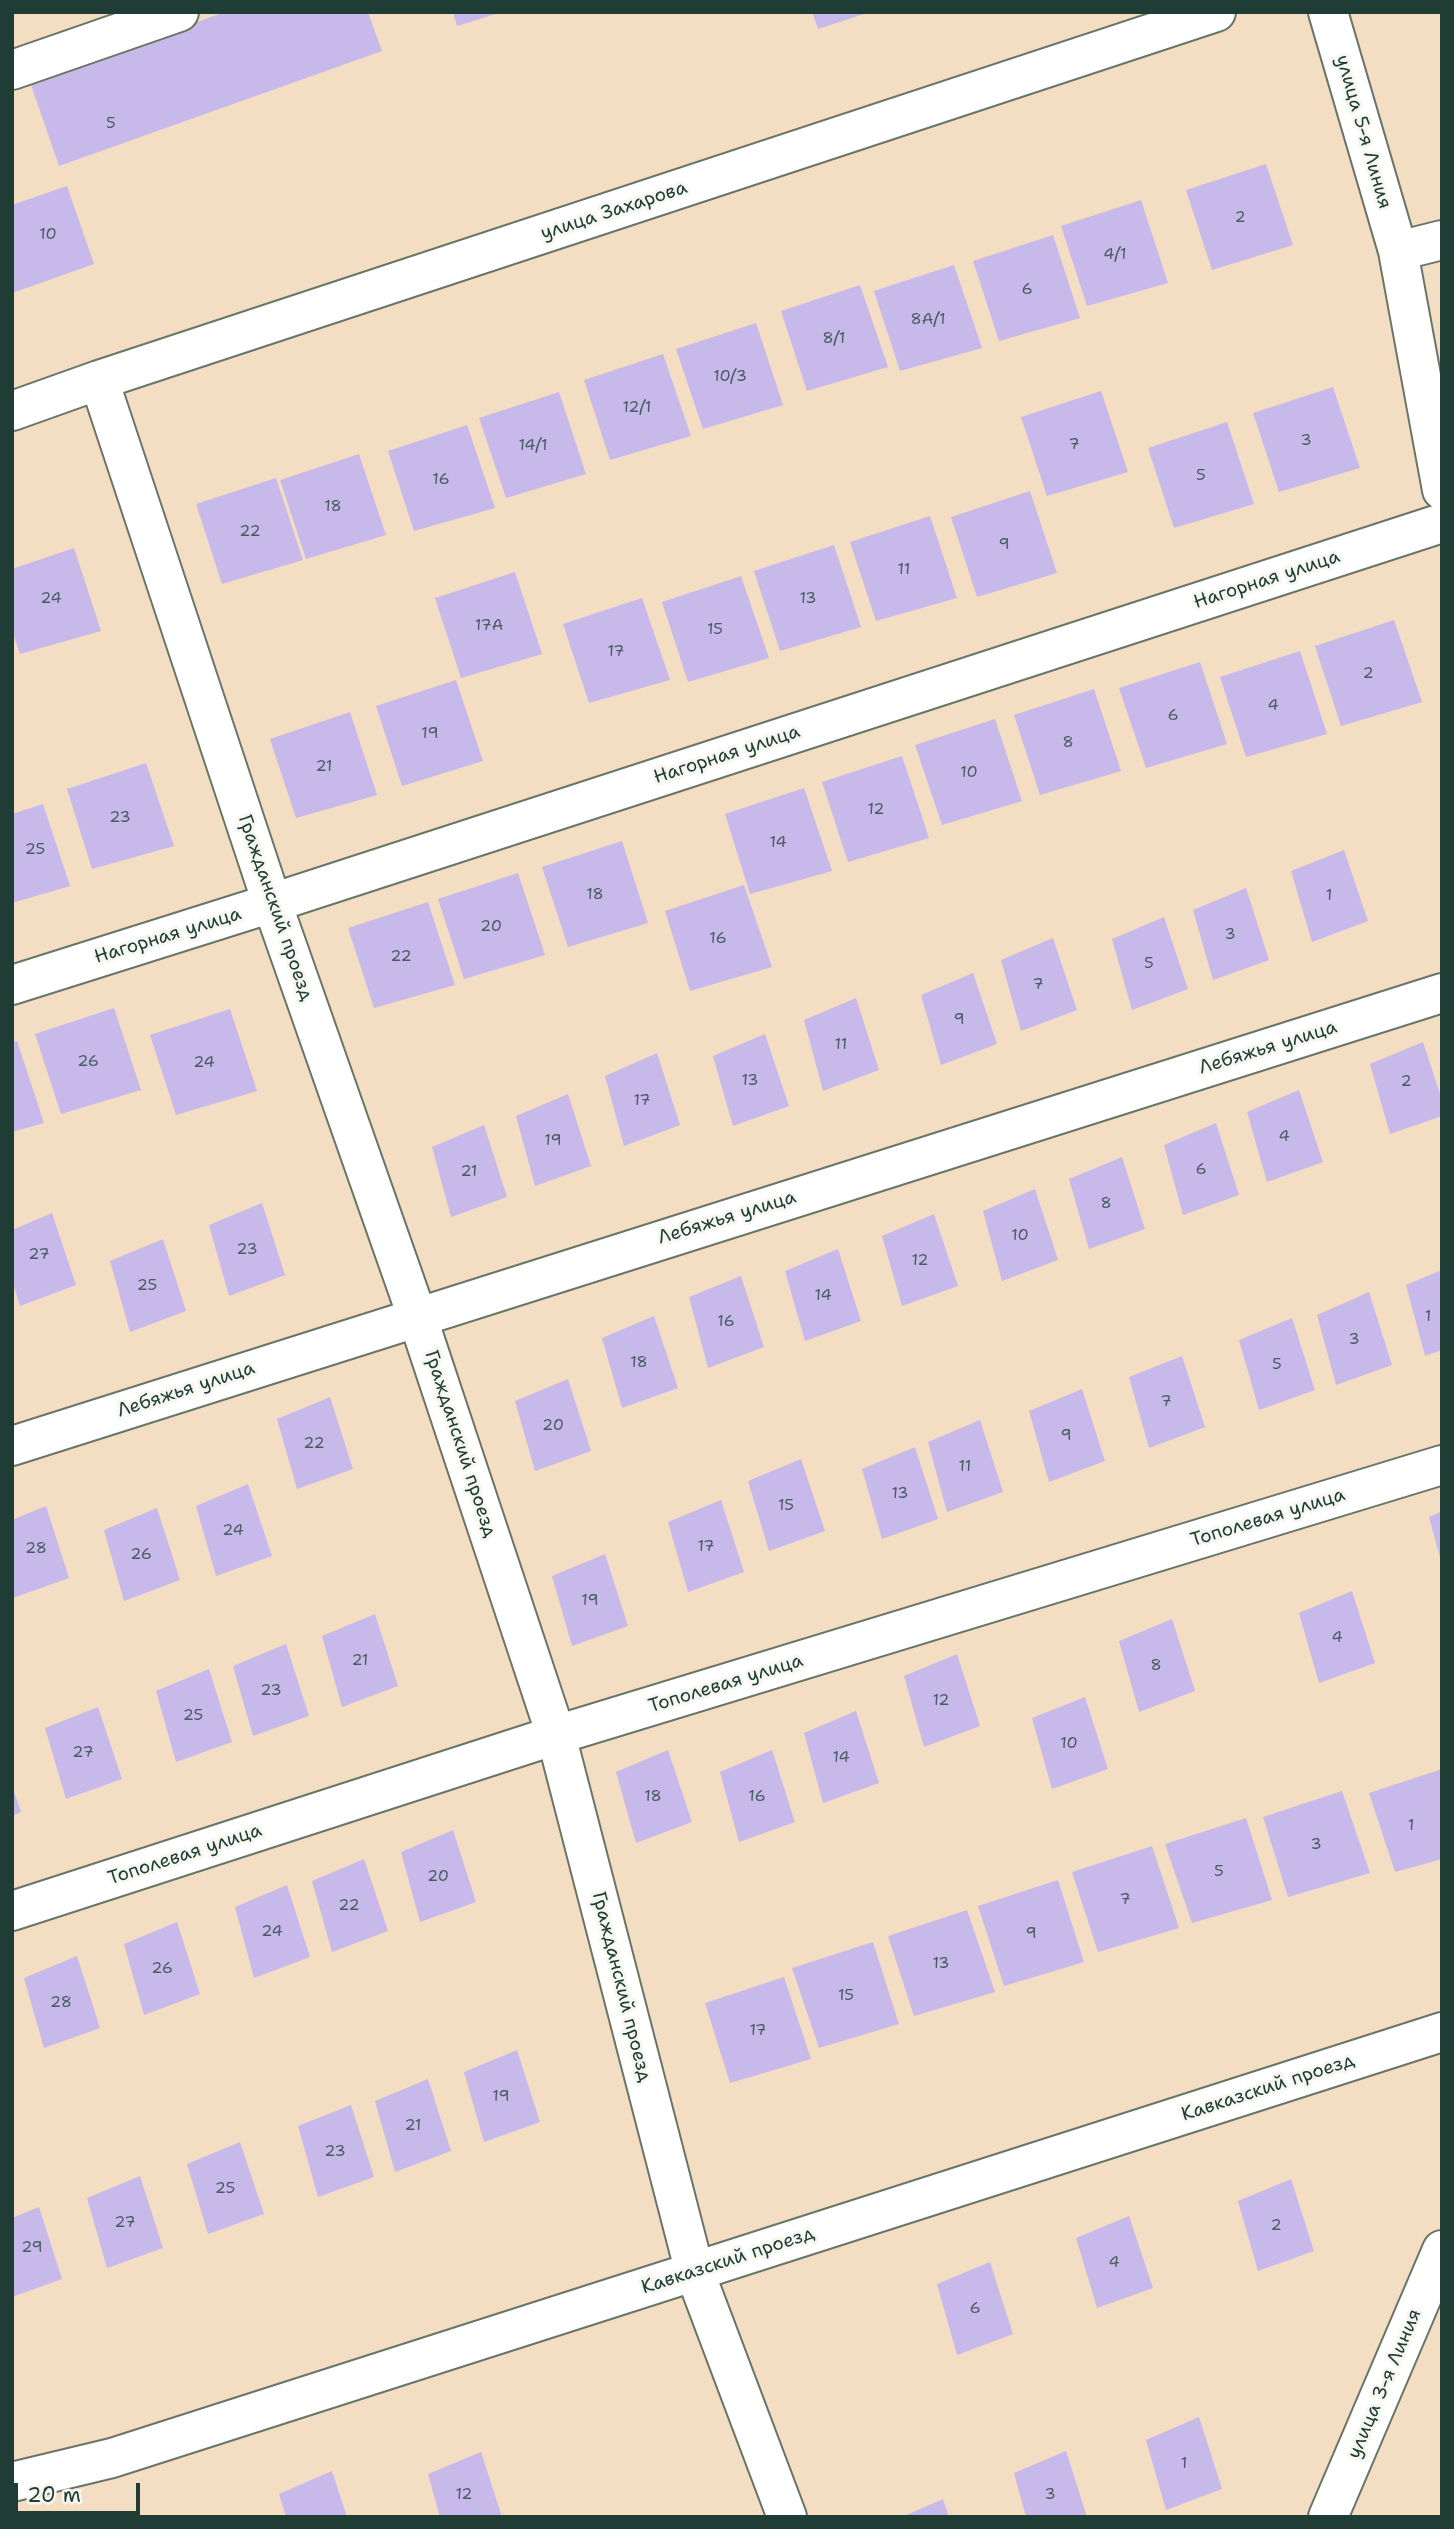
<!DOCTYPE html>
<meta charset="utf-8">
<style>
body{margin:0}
#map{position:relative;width:1454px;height:2529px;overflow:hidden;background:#f3ddc3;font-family:"Shantell Sans",sans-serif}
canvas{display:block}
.frame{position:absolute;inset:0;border:14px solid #1f3d34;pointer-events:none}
.scale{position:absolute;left:14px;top:2483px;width:126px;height:32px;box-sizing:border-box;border:4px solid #1f3d34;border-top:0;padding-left:9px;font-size:21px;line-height:24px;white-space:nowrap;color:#1f3d34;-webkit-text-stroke:5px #f6f6f2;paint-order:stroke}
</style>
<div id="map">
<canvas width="1454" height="2529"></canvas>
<div class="frame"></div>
<div class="scale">20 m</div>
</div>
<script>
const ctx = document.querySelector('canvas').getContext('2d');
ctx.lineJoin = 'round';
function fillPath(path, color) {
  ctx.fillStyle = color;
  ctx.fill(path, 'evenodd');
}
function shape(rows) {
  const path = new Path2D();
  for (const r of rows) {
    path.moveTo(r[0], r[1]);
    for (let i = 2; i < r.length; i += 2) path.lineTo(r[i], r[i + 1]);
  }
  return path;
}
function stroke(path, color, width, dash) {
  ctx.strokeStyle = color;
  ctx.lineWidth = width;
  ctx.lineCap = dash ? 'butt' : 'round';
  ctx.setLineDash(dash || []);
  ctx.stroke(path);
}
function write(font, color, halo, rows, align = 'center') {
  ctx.font = font + ' "Shantell Sans",sans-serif';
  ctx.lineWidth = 6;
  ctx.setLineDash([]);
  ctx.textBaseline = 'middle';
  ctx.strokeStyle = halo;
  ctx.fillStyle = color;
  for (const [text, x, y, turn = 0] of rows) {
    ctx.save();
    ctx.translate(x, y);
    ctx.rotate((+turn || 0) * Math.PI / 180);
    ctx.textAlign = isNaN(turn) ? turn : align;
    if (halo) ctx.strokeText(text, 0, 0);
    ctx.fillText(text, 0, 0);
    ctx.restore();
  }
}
fillPath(shape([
 [225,12,368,12,382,51,59,166,30,82],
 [453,12,499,12,499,13,457,26],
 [812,12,867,12,867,13,818,29],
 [1266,164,1293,245,1212,270,1186,190],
 [67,186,94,264,12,293,12,205],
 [1141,200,1168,283,1087,306,1061,226],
 [1053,235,1080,318,999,341,973,261],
 [954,265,982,348,900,371,874,291],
 [860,285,888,367,807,391,781,311],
 [756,323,783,405,703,429,676,349],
 [663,354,691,436,610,460,584,380],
 [1333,387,1360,468,1279,492,1253,413],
 [1101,391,1128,472,1047,496,1021,417],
 [559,392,586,474,506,498,479,418],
 [1227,422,1254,504,1174,528,1148,448],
 [467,425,495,508,414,531,388,451],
 [359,454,386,535,306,559,280,480],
 [276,478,303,560,222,584,196,504],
 [1030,491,1057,573,977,597,951,517],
 [930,516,957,598,876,621,850,542],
 [834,545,861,627,780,651,754,571],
 [74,548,101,631,20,654,12,630,12,569],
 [515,572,542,654,461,678,435,598],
 [741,576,769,658,688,682,662,602],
 [642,598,670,680,589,703,563,624],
 [1394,620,1422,702,1341,726,1315,646],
 [1300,651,1327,734,1246,757,1220,677],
 [1200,662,1227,744,1146,768,1119,688],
 [456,680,483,761,402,786,376,706],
 [1094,689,1121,771,1040,795,1014,715],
 [350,712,377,795,296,818,270,739],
 [995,719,1022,801,942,825,915,745],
 [902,756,929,838,848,862,822,782],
 [146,763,174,846,92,869,67,789],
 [804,788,832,871,750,894,725,814],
 [43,804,70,886,12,903,12,814],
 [622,841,648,923,568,947,542,867],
 [1344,850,1368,921,1312,942,1291,871],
 [518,873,545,955,464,979,438,899],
 [744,885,772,967,690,991,665,911],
 [1246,888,1269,960,1213,980,1193,910],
 [428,902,455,985,374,1008,348,928],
 [1164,917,1188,989,1132,1010,1112,939],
 [1053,938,1077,1010,1021,1031,1001,960],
 [973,973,997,1044,941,1065,921,995],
 [856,998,879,1070,823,1091,804,1020],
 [114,1008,141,1090,61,1114,35,1034],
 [230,1009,257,1091,176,1115,150,1035],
 [765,1034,789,1106,733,1126,713,1056],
 [17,1041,44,1123,12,1132,12,1042],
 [1423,1042,1442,1100,1442,1116,1390,1134,1370,1064],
 [657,1053,680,1125,624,1146,605,1076],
 [1299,1090,1323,1162,1267,1182,1247,1112],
 [568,1094,591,1166,535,1186,516,1116],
 [1216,1123,1239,1195,1183,1215,1164,1145],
 [484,1125,507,1197,451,1217,432,1147],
 [1122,1157,1145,1229,1089,1249,1069,1179],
 [1035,1189,1058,1260,1002,1281,983,1211],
 [262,1203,285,1275,229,1296,209,1225],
 [52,1213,76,1285,20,1306,12,1280,12,1230],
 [934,1214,958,1286,902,1306,882,1236],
 [163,1239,186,1311,130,1332,110,1261],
 [838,1249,861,1321,805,1341,785,1271],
 [1442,1270,1442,1350,1425,1356,1406,1285],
 [741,1276,764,1347,708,1368,689,1297],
 [1369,1292,1392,1365,1336,1385,1317,1315],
 [654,1316,678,1388,622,1408,602,1338],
 [1292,1318,1315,1390,1259,1410,1239,1340],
 [1182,1356,1205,1427,1149,1448,1129,1377],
 [568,1379,591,1451,535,1471,515,1401],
 [1082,1389,1105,1461,1049,1482,1029,1411],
 [330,1397,353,1469,297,1489,277,1419],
 [980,1420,1003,1492,947,1512,928,1442],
 [915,1447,938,1519,882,1539,862,1469],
 [801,1459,825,1531,769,1551,748,1481],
 [248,1484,272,1556,216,1576,196,1506],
 [721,1500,744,1572,688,1592,668,1522],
 [46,1506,69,1578,13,1598,12,1520],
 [157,1508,180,1580,124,1601,104,1530],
 [1442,1511,1442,1561,1441,1561,1429,1517],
 [605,1554,628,1626,572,1646,552,1576],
 [1352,1591,1375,1663,1319,1683,1299,1613],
 [375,1614,398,1686,342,1707,322,1636],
 [1172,1619,1195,1691,1139,1712,1119,1641],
 [286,1644,309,1716,253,1736,233,1666],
 [957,1654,980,1726,924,1747,904,1676],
 [209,1669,232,1742,176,1762,156,1691],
 [1085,1697,1108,1769,1052,1789,1032,1718],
 [98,1707,122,1779,66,1799,45,1728],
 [856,1711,879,1783,823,1803,804,1733],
 [668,1750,692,1822,636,1843,616,1772],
 [772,1750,795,1822,739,1842,720,1772],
 [1442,1769,1442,1859,1395,1872,1369,1793],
 [12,1786,21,1812,12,1816],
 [1342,1791,1370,1873,1288,1897,1263,1817],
 [1246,1818,1272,1900,1192,1923,1165,1844],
 [453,1830,476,1902,420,1922,401,1852],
 [1152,1846,1179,1928,1098,1952,1072,1872],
 [364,1859,388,1931,332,1952,312,1881],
 [1058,1880,1084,1962,1004,1986,978,1906],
 [287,1885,310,1957,254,1978,235,1907],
 [967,1910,995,1992,914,2016,888,1936],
 [177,1922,200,1994,144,2015,124,1944],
 [873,1942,899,2024,819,2048,792,1968],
 [77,1956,100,2028,44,2048,24,1978],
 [784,1977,811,2059,730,2083,705,2003],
 [517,2050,540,2122,484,2142,464,2072],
 [428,2079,451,2151,395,2172,375,2101],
 [351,2105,374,2177,318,2197,298,2126],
 [240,2142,264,2214,208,2234,187,2164],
 [140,2176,163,2248,107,2268,87,2198],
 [1291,2179,1314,2251,1258,2271,1238,2201],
 [39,2207,62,2279,12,2297,12,2218],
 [1129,2216,1153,2288,1097,2308,1076,2238],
 [990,2262,1013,2334,957,2355,937,2284],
 [1199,2417,1222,2489,1166,2510,1146,2440],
 [1066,2451,1087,2517,1026,2517,1014,2473],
 [481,2452,502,2517,440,2517,428,2474],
 [332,2471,347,2517,286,2517,279,2494],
 [943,2499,949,2517,902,2517]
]), '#c8b9eb');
const minor = shape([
 [1328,12,1398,251,1442,490],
 [12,70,179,12],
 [1398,251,1442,240],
 [99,380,272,903,417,1316,556,1735,695,2273,787,2517],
 [12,411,99,380,1216,12],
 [12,985,272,903,1442,523],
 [12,1446,1442,993],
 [12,1911,556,1735,1442,1465],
 [12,2482,112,2458,1442,2032],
 [1328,2517,1442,2250]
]);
stroke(minor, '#697566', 42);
stroke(minor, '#fff', 38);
write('16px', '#495c62', null, [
 ["5",111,124],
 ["2",1240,218],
 ["10",48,235],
 ["4/1",1115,255],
 ["6",1027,290],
 ["8А/1",928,320],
 ["8/1",834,339],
 ["10/3",730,377],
 ["12/1",637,408],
 ["3",1306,441],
 ["7",1074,445],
 ["14/1",533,446],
 ["5",1201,476],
 ["16",441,480],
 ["18",333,507],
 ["22",250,532],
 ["9",1004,545],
 ["11",904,570],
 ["24",51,599],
 ["13",808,599],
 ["17А",489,626],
 ["15",715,630],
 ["17",616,652],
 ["2",1368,674],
 ["4",1273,706],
 ["6",1173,716],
 ["19",430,734],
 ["8",1068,743],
 ["21",324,767],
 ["10",969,773],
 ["12",876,810],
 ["23",120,818],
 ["14",778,843],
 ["25",35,850],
 ["18",595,895],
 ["1",1329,896],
 ["20",491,927],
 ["3",1230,935],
 ["16",718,939],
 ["22",401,957],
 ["5",1149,964],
 ["7",1038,985],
 ["9",959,1020],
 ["11",841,1045],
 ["26",88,1062],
 ["24",204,1063],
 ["13",750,1081],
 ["2",1406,1082],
 ["17",642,1101],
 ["4",1284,1137],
 ["19",553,1141],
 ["6",1201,1170],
 ["21",469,1172],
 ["8",1106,1204],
 ["10",1020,1236],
 ["23",247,1250],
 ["27",39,1255],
 ["12",920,1261],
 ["25",147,1286],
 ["14",823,1296],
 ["1",1428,1317],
 ["16",726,1322],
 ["3",1354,1340],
 ["18",639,1363],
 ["5",1277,1365],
 ["7",1166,1402],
 ["20",553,1426],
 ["9",1066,1436],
 ["22",314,1444],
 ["11",965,1467],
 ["13",900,1494],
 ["15",786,1506],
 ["24",233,1531],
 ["17",706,1547],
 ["28",36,1549],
 ["26",141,1555],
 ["19",590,1601],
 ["4",1337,1638],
 ["21",360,1661],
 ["8",1156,1666],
 ["23",271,1691],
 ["12",941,1701],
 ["25",193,1716],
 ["10",1069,1744],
 ["27",83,1753],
 ["14",841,1758],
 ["18",653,1797],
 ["16",757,1797],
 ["1",1411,1826],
 ["3",1316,1845],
 ["5",1219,1872],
 ["20",438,1877],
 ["7",1125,1900],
 ["22",349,1906],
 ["24",272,1932],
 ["9",1031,1934],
 ["13",941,1964],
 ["26",162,1969],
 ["15",846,1996],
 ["28",61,2003],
 ["17",758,2031],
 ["19",501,2097],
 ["21",413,2126],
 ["23",335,2152],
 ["25",225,2189],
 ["27",125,2223],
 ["2",1276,2226],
 ["29",32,2248],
 ["4",1114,2263],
 ["6",975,2309],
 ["1",1184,2464],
 ["12",464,2495],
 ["3",1050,2495]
]);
write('19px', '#1f3d34', '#f6f6f2', [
 ["улица 5-я Линия",1363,132,74],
 ["улица Захарова",614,211,-18],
 ["Нагорная улица",1267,580,-18],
 ["Нагорная улица",727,755,-18],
 ["Гражданский проезд",275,908,71],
 ["Нагорная улица",168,936,-17],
 ["Лебяжья улица",1268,1048,-17],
 ["Лебяжья улица",727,1218,-17],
 ["Лебяжья улица",186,1390,-18],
 ["Гражданский проезд",460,1444,72],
 ["Тополевая улица",1268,1518,-17],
 ["Тополевая улица",726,1684,-17],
 ["Тополевая улица",185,1855,-18],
 ["Гражданский проезд",621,1987,76],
 ["Кавказский проезд",1268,2088,-18],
 ["Кавказский проезд",728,2261,-18],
 ["улица 3-я Линия",1385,2384,-67]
]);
</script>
